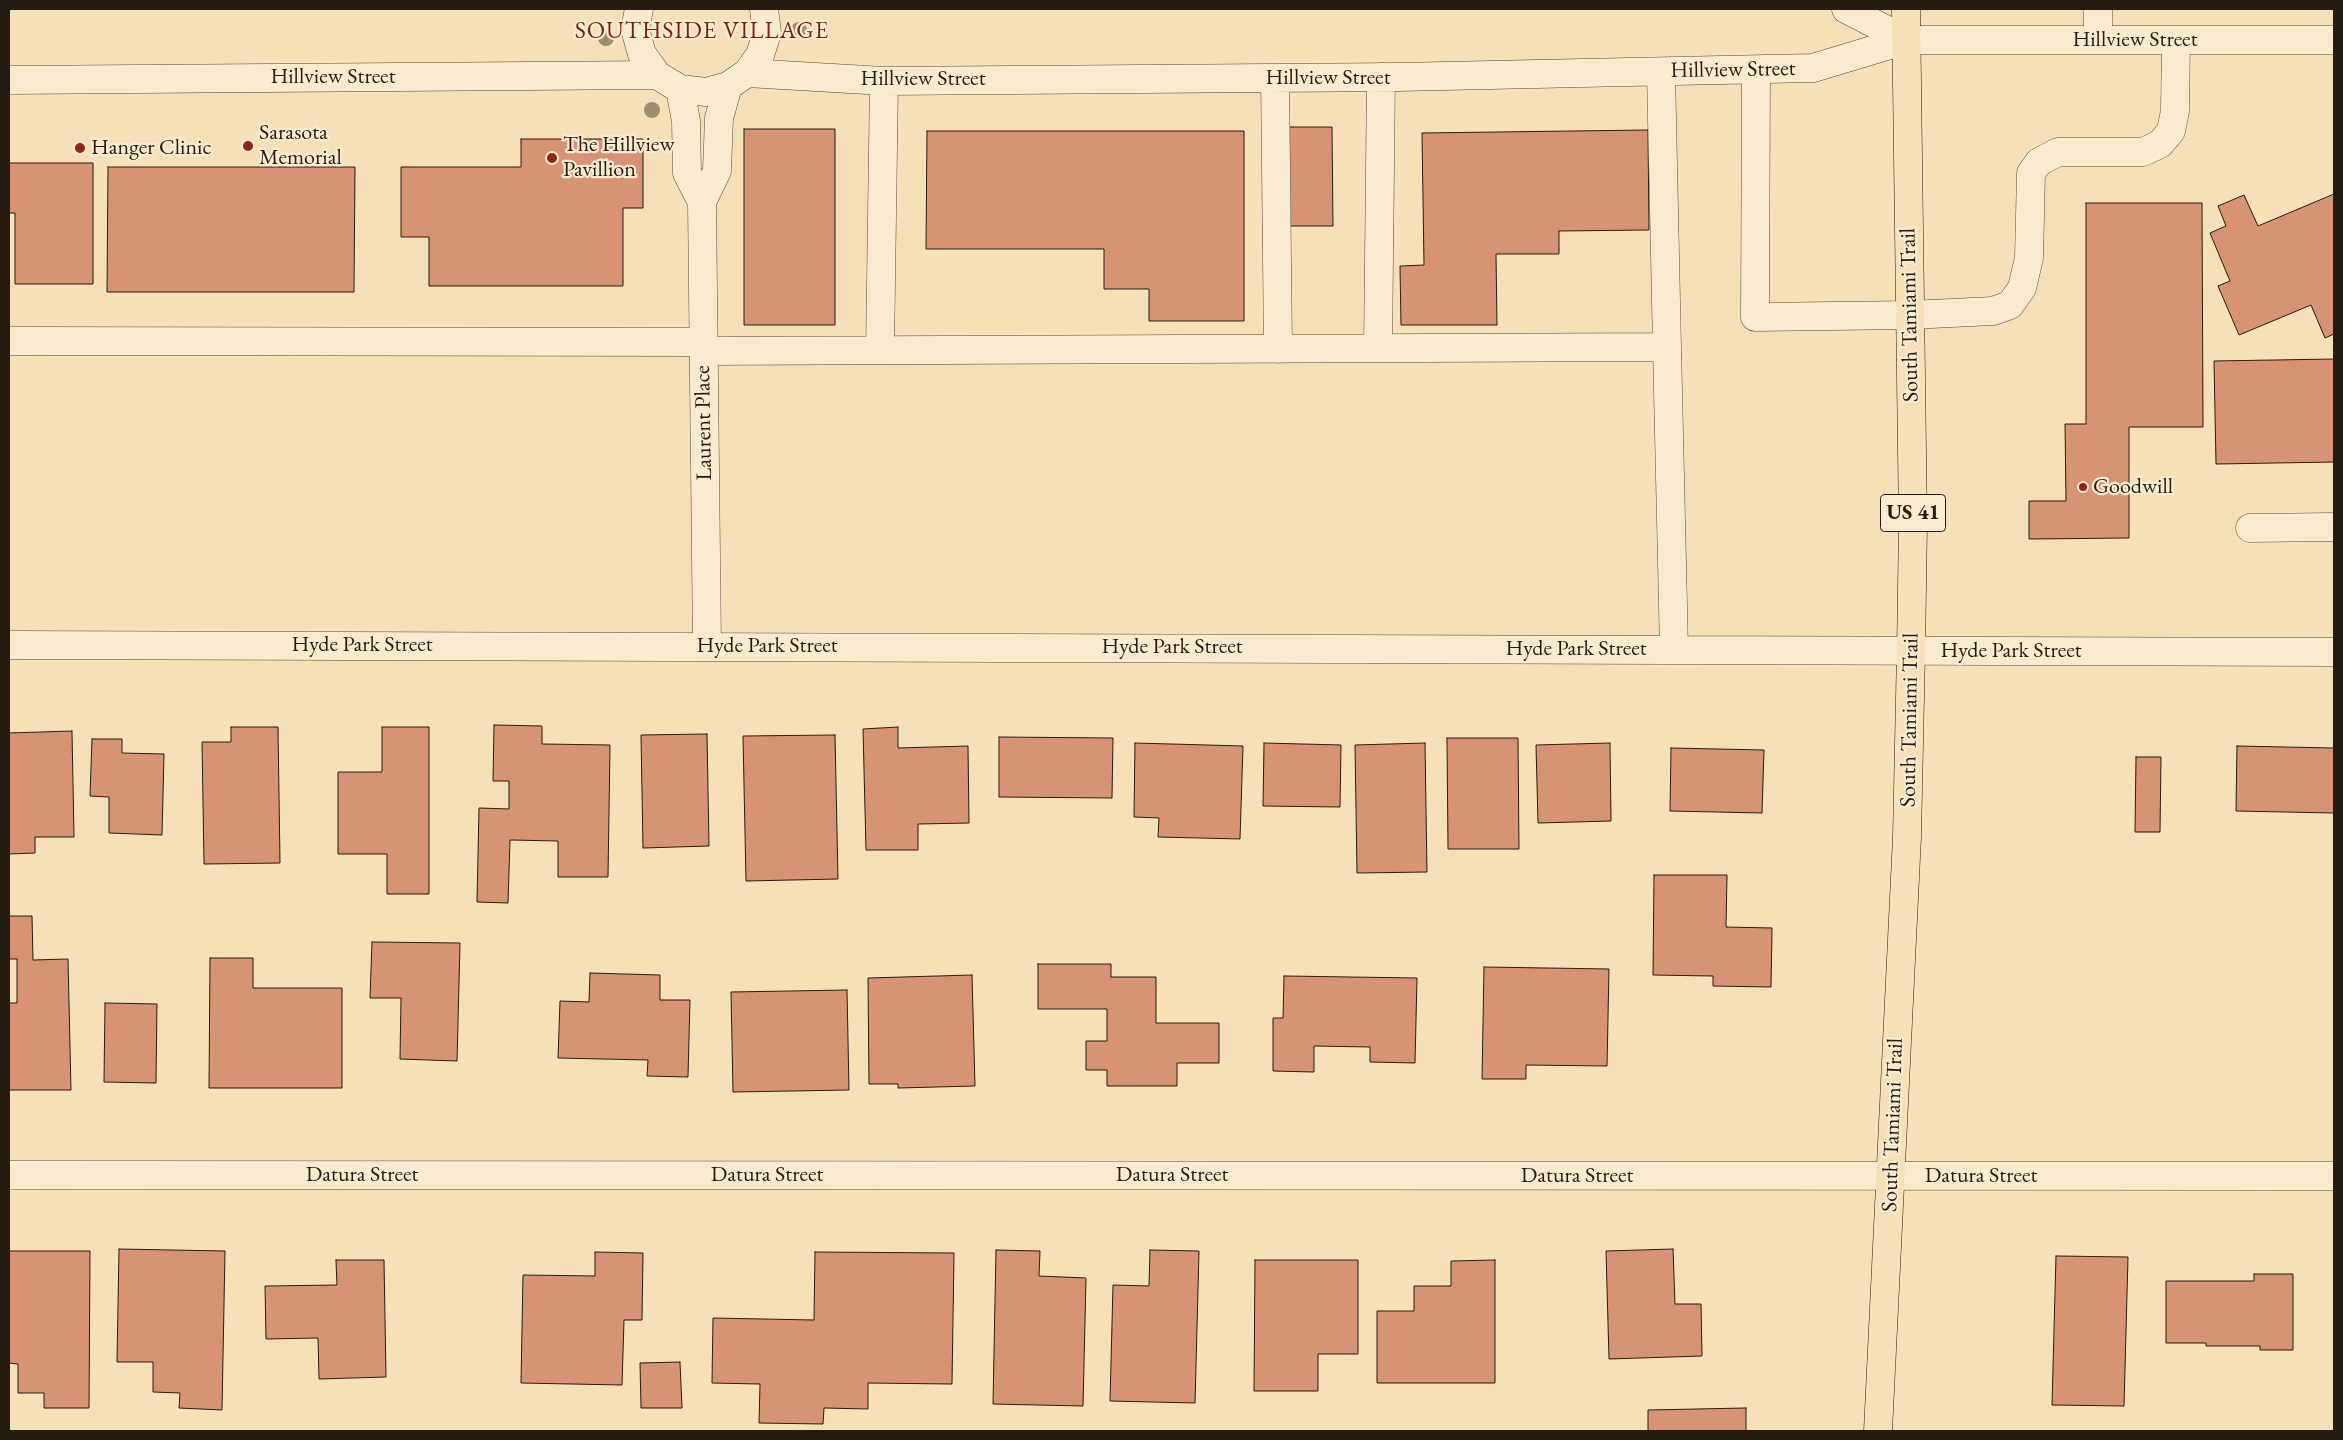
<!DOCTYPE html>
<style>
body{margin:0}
#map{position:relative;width:2343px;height:1440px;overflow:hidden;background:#f5e0b7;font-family:"EB Garamond",serif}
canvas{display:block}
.frame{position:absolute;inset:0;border:10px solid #251c11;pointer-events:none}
</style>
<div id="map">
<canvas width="2343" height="1440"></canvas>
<div class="frame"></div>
</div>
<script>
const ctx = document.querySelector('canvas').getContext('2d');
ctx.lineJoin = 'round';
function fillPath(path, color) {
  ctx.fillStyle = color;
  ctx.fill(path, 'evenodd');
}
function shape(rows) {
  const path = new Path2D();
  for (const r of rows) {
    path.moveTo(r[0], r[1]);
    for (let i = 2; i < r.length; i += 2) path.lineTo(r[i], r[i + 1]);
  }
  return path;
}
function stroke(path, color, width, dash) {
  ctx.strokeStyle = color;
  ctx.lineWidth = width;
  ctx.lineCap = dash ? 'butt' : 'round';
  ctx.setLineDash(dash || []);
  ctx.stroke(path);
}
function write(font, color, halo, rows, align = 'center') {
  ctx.font = font + ' "EB Garamond",serif';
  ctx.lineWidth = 4.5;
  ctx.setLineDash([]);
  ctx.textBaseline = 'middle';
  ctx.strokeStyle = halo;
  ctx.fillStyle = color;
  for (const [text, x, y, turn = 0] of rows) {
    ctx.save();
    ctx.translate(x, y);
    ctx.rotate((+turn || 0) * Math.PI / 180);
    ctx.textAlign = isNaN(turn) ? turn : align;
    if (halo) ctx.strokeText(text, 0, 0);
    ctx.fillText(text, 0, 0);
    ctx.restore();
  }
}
const building = shape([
 [1287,127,1332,127,1333,226,1288,226,1287,127],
 [744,129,835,129,835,325,744,325,744,129],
 [1648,130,1649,230,1559,231,1559,254,1496,254,1497,325,1401,325,1400,266,1424,265,1422,133,1648,130],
 [927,131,1244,131,1244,321,1149,321,1149,289,1104,289,1104,249,926,249,927,131],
 [521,139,643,139,643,208,623,208,623,286,429,286,429,237,401,237,401,167,521,167,521,139],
 [9,163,93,163,93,284,15,284,15,213,9,213,9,163],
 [108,167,355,167,354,292,107,292,108,167],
 [2334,194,2334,334,2325,338,2311,305,2239,335,2218,286,2230,281,2210,233,2226,226,2218,206,2244,195,2258,226,2334,194],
 [2086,203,2202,203,2203,427,2129,427,2129,538,2029,539,2029,501,2066,501,2065,424,2086,424,2086,203],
 [2334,359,2334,462,2216,464,2214,361,2334,359],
 [494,725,542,726,542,744,610,745,608,877,558,877,558,841,510,840,508,903,477,902,479,808,509,809,509,781,493,781,494,725],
 [231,727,278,727,280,863,204,864,202,742,231,742,231,727],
 [382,727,429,727,429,894,387,894,387,854,338,854,338,772,382,772,382,727],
 [898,727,898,748,968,746,969,823,918,824,918,850,866,850,863,729,898,727],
 [72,731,74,837,35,837,35,853,9,854,9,733,72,731],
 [707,734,709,846,643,848,641,735,707,734],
 [835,735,838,879,746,881,743,736,835,735],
 [999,737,1113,738,1112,798,999,797,999,737],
 [1447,738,1518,738,1519,849,1448,849,1447,738],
 [92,739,122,739,122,753,164,754,162,835,109,833,109,797,90,796,92,739],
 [1135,743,1243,746,1240,839,1158,837,1159,818,1134,817,1135,743],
 [1264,743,1341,745,1340,807,1263,806,1264,743],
 [1425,743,1427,872,1357,873,1355,745,1425,743],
 [1610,743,1611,821,1538,823,1536,745,1610,743],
 [2237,746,2334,748,2334,813,2236,811,2237,746],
 [1671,748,1764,750,1762,813,1670,811,1671,748],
 [2136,757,2161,757,2160,832,2135,832,2136,757],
 [1654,875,1727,875,1726,927,1772,928,1771,987,1713,986,1713,976,1653,975,1654,875],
 [9,916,32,916,33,960,68,959,71,1090,9,1090,9,1003,17,1003,17,959,9,959,9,916],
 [372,942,460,943,457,1061,400,1059,401,998,370,998,372,942],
 [210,958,253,958,253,988,342,988,342,1088,209,1088,210,958],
 [1038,964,1111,964,1111,977,1156,977,1156,1023,1219,1023,1219,1063,1177,1063,1177,1086,1107,1086,1107,1070,1086,1070,1086,1041,1107,1041,1107,1009,1038,1009,1038,964],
 [1484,967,1609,969,1607,1066,1526,1065,1526,1079,1482,1079,1484,967],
 [590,973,660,975,660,1000,690,1000,688,1077,647,1076,648,1060,558,1058,560,1001,589,1002,590,973],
 [972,975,975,1086,898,1088,898,1084,869,1084,868,978,972,975],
 [1284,976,1417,978,1415,1063,1370,1062,1370,1047,1314,1046,1314,1072,1273,1071,1273,1018,1283,1018,1284,976],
 [847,990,849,1090,733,1092,731,992,847,990],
 [105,1003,157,1004,156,1083,104,1082,105,1003],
 [119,1249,225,1251,222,1410,179,1408,180,1393,153,1392,153,1362,117,1362,119,1249],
 [1673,1249,1675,1304,1701,1304,1702,1356,1609,1359,1606,1251,1673,1249],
 [996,1250,1040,1251,1039,1276,1086,1278,1083,1406,993,1404,996,1250],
 [1150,1250,1199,1251,1195,1403,1110,1401,1113,1285,1149,1286,1150,1250],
 [9,1251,90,1251,89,1408,44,1408,44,1393,18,1393,18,1364,9,1363,9,1251],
 [595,1252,643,1253,642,1320,624,1320,622,1385,521,1383,523,1275,595,1276,595,1252],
 [815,1252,954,1253,952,1384,868,1383,868,1409,824,1408,823,1424,759,1423,760,1384,712,1383,713,1318,814,1320,815,1252],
 [2056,1256,2128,1257,2124,1406,2052,1405,2056,1256],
 [336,1260,384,1260,386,1377,319,1379,318,1338,266,1339,265,1286,337,1285,336,1260],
 [1255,1260,1358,1260,1358,1354,1318,1354,1318,1391,1254,1391,1255,1260],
 [1495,1260,1495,1383,1377,1383,1377,1311,1414,1311,1414,1286,1451,1286,1451,1261,1495,1260],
 [2254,1274,2293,1274,2293,1350,2260,1350,2260,1346,2206,1346,2206,1343,2166,1343,2166,1281,2254,1281,2254,1274],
 [680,1362,682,1408,641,1408,640,1363,680,1362],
 [1746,1408,1746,1431,1648,1431,1648,1410,1746,1408]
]);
fillPath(building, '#d89274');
stroke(building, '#251c11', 1);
const minor = shape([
 [639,9,635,29,642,54,657,75,680,89,706,92,728,86,747,73,760,55,767,33,764,9],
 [1846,9,1906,40],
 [2098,9,2098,40],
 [1756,70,1755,317,1910,315,1993,311,2010,305,2022,288,2029,258,2031,173,2039,162,2058,152,2143,152,2160,144,2171,131,2175,111,2176,40],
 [1661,72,1667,347],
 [747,73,884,81,1398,77,1813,68,1906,40,2334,40],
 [1275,78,1278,349],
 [9,80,657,75],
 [680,89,686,121,687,173,702,202,707,645],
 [702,202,717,171,719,118,728,86],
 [9,341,703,342],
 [1378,348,1381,77],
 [880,350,884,81],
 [703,351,1667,347,1674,650],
 [2250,528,2334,527],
 [9,645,2334,652],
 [9,1175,2334,1176]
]);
const major = shape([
 [1878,1431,1907,837,1911,651,1913,524,1906,9]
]);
stroke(minor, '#594d3a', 29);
stroke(major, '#251c11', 29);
stroke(minor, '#f8ebd0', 28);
stroke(major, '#f5e0b7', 28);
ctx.fillStyle = '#9c8f70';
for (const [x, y] of [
 [799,30],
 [606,38],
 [652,110]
]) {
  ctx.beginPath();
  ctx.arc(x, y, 8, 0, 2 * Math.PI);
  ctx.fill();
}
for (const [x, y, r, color] of [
 [248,146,6,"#8f2418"],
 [80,148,6,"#8f2418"],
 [552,158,6,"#8f2418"],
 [2083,487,5,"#8f2418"]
]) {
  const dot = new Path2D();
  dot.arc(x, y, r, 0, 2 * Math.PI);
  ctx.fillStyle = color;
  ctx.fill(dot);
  stroke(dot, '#f8ebd0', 2);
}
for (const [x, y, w] of [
 [1913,513,65]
]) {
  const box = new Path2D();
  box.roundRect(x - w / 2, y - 18.5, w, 37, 4);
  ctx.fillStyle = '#f8ebd0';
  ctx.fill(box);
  stroke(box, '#251c11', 1);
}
write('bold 21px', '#251c11', null, [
 ["US 41",1913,513]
]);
write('22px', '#251c11', '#f8ebd0', [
 ["Hillview Street",2135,40],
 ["Hillview Street",1733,70,-1],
 ["Hillview Street",333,77],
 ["Hillview Street",1328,78],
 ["Hillview Street",923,79],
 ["South Tamiami Trail",1910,315,-91],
 ["Laurent Place",704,423,-91],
 ["Hyde Park Street",362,645],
 ["Hyde Park Street",767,646],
 ["Hyde Park Street",1172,647],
 ["Hyde Park Street",1576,649],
 ["Hyde Park Street",2011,651],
 ["South Tamiami Trail",1910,720,-89],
 ["South Tamiami Trail",1893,1125,-88],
 ["Datura Street",362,1175],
 ["Datura Street",767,1175],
 ["Datura Street",1172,1175],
 ["Datura Street",1577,1176],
 ["Datura Street",1981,1176]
]);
write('22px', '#251c11', '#f8ebd0', [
 ["Sarasota",259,133],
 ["Memorial",259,158],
 ["The Hillview",563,145],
 ["Pavillion",563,170],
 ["Hanger Clinic",91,148],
 ["Goodwill",2093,487]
], 'left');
ctx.letterSpacing = '1px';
write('24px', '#7a1f14', '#f8ebd0', [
 ["SOUTHSIDE VILLAGE",702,31]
]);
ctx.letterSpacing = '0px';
</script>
